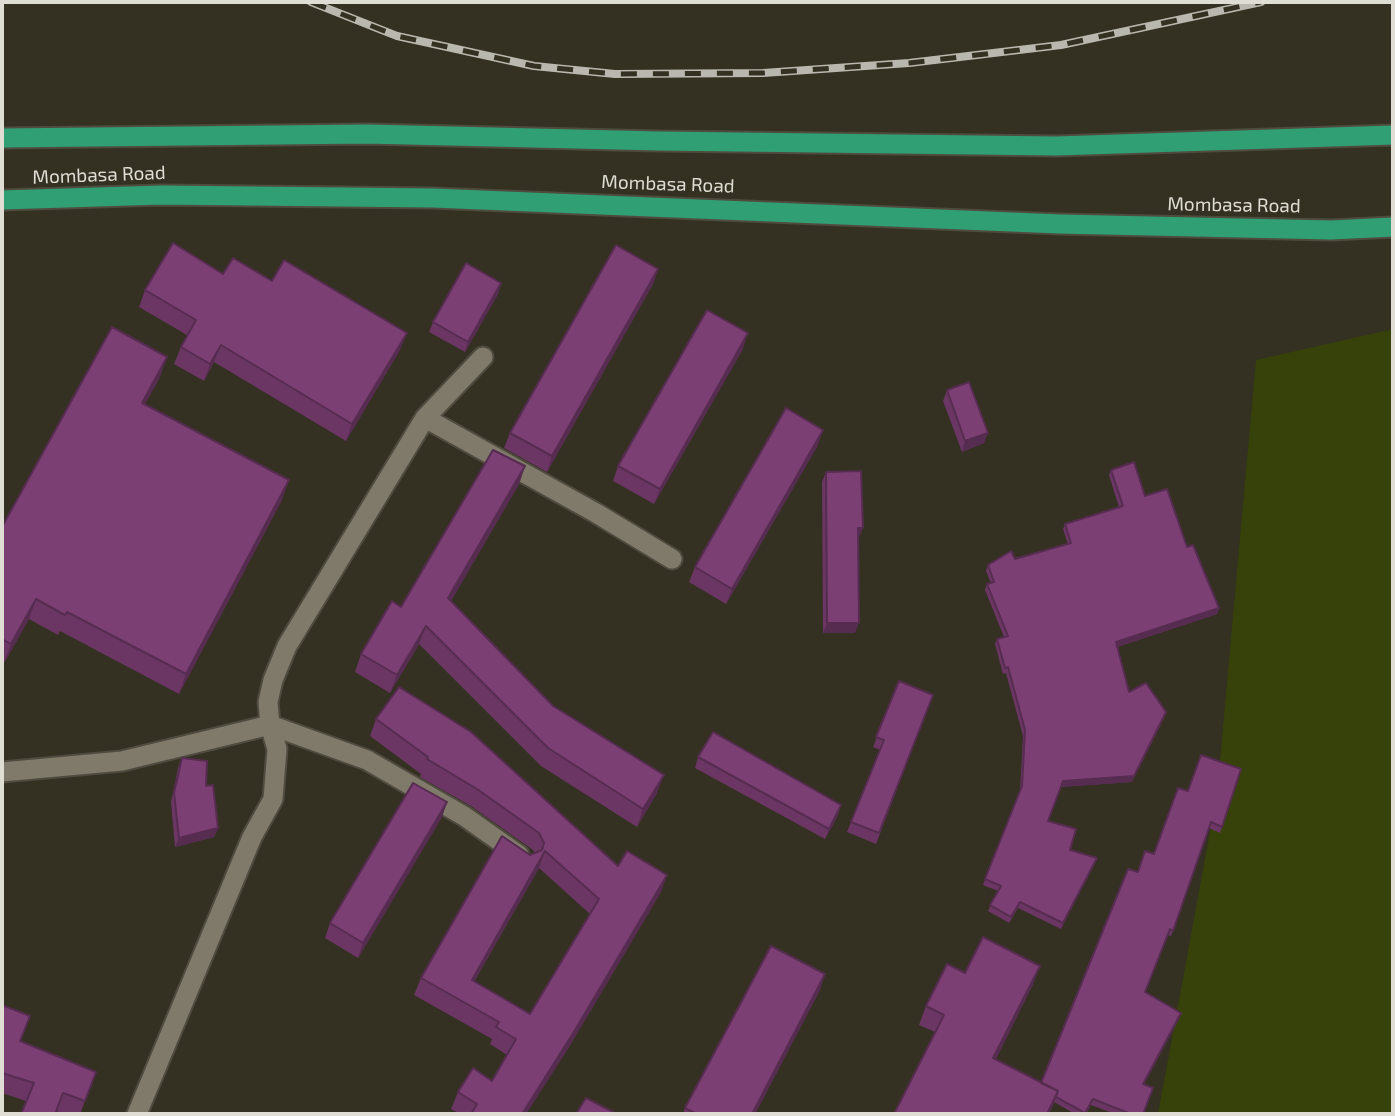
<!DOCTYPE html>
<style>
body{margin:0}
#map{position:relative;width:1395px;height:1116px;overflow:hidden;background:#343022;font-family:"Exo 2",sans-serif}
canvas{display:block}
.frame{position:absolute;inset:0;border:4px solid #dfddd4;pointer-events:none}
</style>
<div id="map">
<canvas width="1395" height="1116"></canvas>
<div class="frame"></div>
</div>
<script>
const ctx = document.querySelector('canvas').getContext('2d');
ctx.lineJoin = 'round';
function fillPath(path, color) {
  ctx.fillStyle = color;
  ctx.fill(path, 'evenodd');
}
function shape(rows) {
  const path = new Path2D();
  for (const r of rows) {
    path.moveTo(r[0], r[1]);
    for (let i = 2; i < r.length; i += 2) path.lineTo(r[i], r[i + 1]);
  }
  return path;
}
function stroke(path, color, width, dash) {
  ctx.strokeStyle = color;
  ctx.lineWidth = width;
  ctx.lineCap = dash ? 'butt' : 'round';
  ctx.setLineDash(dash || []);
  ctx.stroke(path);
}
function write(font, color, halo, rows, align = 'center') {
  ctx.font = font + ' "Exo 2",sans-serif';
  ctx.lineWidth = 7;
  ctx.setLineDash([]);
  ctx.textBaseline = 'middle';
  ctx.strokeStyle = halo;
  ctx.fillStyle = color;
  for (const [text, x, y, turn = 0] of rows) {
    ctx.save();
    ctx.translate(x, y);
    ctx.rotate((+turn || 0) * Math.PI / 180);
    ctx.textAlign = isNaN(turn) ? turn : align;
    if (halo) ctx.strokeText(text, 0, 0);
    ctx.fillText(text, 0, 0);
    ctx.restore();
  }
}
fillPath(shape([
 [1393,329,1393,1114,1158,1114,1217,794,1256,360]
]), '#364209');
const minor = shape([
 [483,357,425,418,287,646,273,680,268,702,270,725,367,760,464,816,519,855],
 [425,418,596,513,672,559],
 [2,772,122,761,270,725,277,749,273,799,252,837,137,1114]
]);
const trunk = shape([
 [2,138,367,134,659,141,1056,146,1393,135],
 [2,200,161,195,433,198,1060,224,1331,230,1393,227]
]);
stroke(minor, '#4f4b3f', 23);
stroke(trunk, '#4f4b3f', 23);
stroke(minor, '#7f7a69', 19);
stroke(trunk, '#30a074', 19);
const rail = shape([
 [311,2,397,36,534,66,615,74,763,73,909,63,1061,45,1261,2]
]);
stroke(rail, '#bab8ae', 8);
stroke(rail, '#343022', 5, [16]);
fillPath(shape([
 [658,269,653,284,547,472,504,448,510,433],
 [223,274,272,281,400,350,346,441,214,362,204,381,174,364,181,347,187,335,139,307,145,290],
 [501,283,498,294,465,352,429,332,433,322],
 [743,349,654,504,613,481,618,466],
 [160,377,145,404,282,500,179,694,60,631,58,635,29,619,4,663,2,662,2,527],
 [947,390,984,443,962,452,943,401],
 [818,445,726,604,689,582,695,567],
 [525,466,519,484,451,601,553,706,657,793,637,827,541,766,419,644,390,693,355,672,361,654,401,607],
 [1111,470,1145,496,1187,547,1219,608,1217,614,1117,647,1129,692,1166,712,1164,718,1132,782,1061,787,1048,821,1070,850,1097,858,1061,929,1018,908,1009,923,988,911,998,891,983,885,1020,791,1023,736,1006,673,1003,674,995,644,997,639,1004,637,985,590,987,584,991,583,986,571,988,565,1068,544,1063,529,1065,524,1119,507,1109,475],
 [826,472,858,538,855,633,823,633,822,482],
 [899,681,933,695,876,844,847,832,880,750,873,747],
 [376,719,661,892,569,1047,526,1114,460,1114,451,1109,458,1092,492,1081,507,1055,490,1044,492,1039,414,995,421,978,530,855,535,853,533,850,471,806,420,777,421,774,370,736],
 [539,868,590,914,530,1014,474,982],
 [698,757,838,815,825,839,695,768],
 [182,758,206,786,218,828,214,837,175,847,171,802,178,768],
 [1241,769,1220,833,1209,828,1171,936,1168,935,1145,993,1179,1019,1144,1084,1143,1114,1115,1114,1091,1105,1086,1114,1075,1114,1054,1102,1051,1110,935,1032,919,1025,926,1006,965,973,1033,984,996,1059,1041,1083,1138,872,1154,854,1188,791],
 [447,802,442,817,358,958,325,938,330,923],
 [820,990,755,1114,683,1114,685,1108],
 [2,1005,20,1041,96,1072,80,1114,65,1114,2,1093]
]), '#6b3664');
fillPath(shape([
 [658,269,653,284,547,472,552,456],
 [501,283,498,294,465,352,468,342],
 [407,333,400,350,346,441,352,424],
 [748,333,743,349,654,504,660,489],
 [221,345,214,362,204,381,210,364],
 [167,357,160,377,135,422,142,403],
 [823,430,818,445,726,604,732,589],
 [988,433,984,443,962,452,965,441],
 [525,466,519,484,442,616,448,598],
 [289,480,282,500,179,694,186,674],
 [858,528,863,528,859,538],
 [36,599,29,619,4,663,11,644],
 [1219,608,1217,614,1114,648,1116,642],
 [827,623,859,623,855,633,823,633],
 [426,626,419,644,390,693,397,675],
 [1166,712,1132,782,1061,787,1063,781],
 [664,775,657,793,637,827,643,809],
 [447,802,442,817,358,958,363,943],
 [841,805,838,815,825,839,829,829],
 [218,828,214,837,175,847,179,838],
 [545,851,539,868,465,997,472,980],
 [1097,858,1094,864,1061,929,1063,923],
 [667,875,661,892,569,1047,526,1114,522,1114],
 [1040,966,1033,984,987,1077,993,1058],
 [825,974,820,990,755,1114,752,1114],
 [1181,1013,1179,1019,1141,1090,1143,1084],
 [1058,1091,1051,1110,1049,1114,1047,1114]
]), '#572c51');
const building = shape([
 [173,243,223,274,233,258,272,281,284,260,407,333,352,424,221,345,210,364,181,347,196,320,145,290,173,243],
 [616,245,658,269,552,456,510,433,616,245],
 [466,263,501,283,468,342,433,322,466,263],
 [707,310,748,333,660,489,618,466,707,310],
 [112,327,167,357,142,403,289,480,186,674,67,612,65,615,36,599,11,644,2,639,2,527,112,327],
 [969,382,988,433,965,441,947,390,969,382],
 [786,408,823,430,732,589,695,567,786,408],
 [493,450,525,466,448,598,553,706,664,775,643,809,548,748,426,626,397,675,361,654,392,601,401,607,493,450],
 [1134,462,1145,496,1167,489,1187,547,1193,545,1219,608,1116,642,1129,692,1146,683,1166,712,1134,776,1063,781,1048,821,1076,829,1070,850,1097,858,1063,923,1020,902,1011,917,990,905,1001,886,985,879,1022,786,1025,730,1008,667,1005,668,997,639,1008,636,987,584,994,582,988,565,1011,551,1015,559,1071,543,1065,524,1123,506,1111,470,1134,462],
 [861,471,863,528,858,528,859,623,827,623,826,472,861,471],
 [899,681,933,695,879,833,851,822,884,740,876,737,899,681],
 [399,687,471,732,618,866,627,851,667,875,575,1030,522,1114,471,1114,477,1104,458,1092,473,1068,492,1081,516,1039,496,1027,499,1022,421,978,502,836,530,855,542,850,544,843,539,833,477,789,427,759,428,757,376,719,399,687],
 [545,851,599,899,530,1014,472,980,545,851],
 [713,732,841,805,829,829,698,757,713,732],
 [1201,755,1241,769,1222,827,1211,822,1173,931,1170,929,1145,992,1181,1013,1143,1084,1153,1088,1143,1114,1131,1114,1093,1099,1085,1113,1056,1097,1058,1091,1041,1083,1128,869,1138,872,1145,851,1154,854,1178,788,1188,791,1201,755],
 [182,758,207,761,206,786,213,785,218,828,179,838,174,793,182,758],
 [413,783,447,802,363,943,330,923,413,783],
 [983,937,1040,966,993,1058,1058,1091,1047,1114,894,1114,944,1015,926,1006,947,964,965,973,983,937],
 [771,946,825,974,752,1114,697,1114,685,1108,771,946],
 [2,1005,30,1016,20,1041,96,1072,85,1101,63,1093,55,1114,21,1114,34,1083,2,1073,2,1005],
 [586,1098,617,1114,576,1114,586,1098]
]);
fillPath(building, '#7c3f74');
stroke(building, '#572c51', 2);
write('19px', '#dfddd4', '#343022', [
 ["Mombasa Road",99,175,-2],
 ["Mombasa Road",668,184,2],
 ["Mombasa Road",1234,205,1]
]);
</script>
